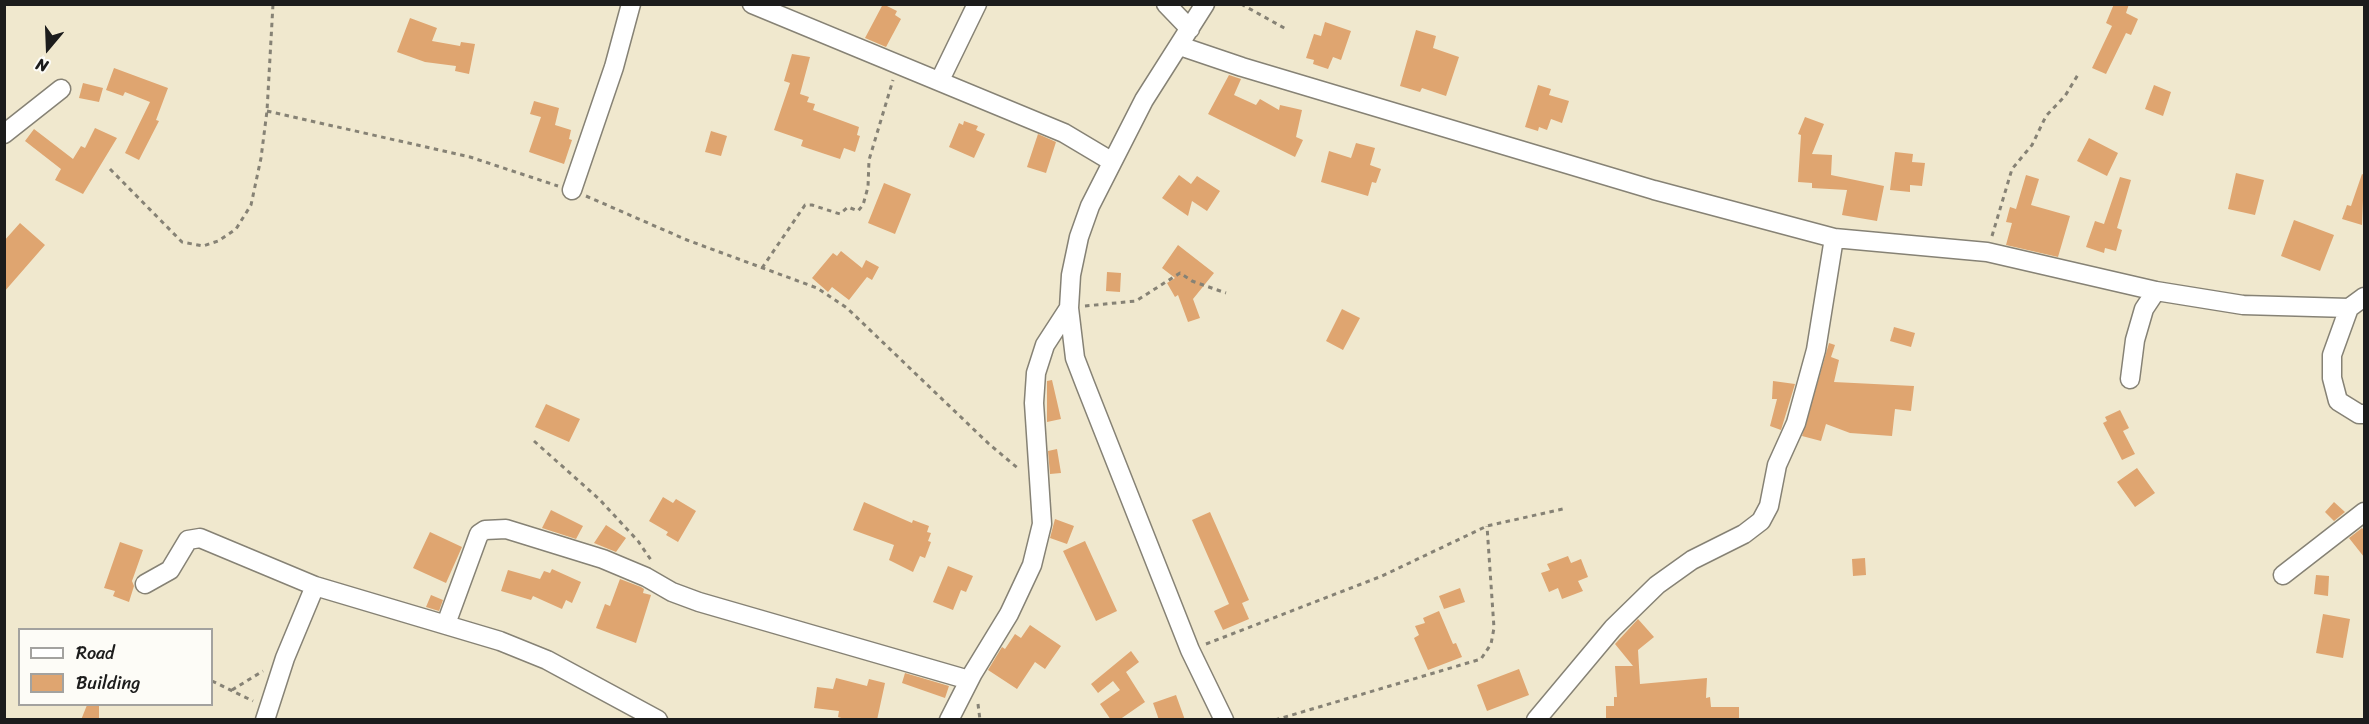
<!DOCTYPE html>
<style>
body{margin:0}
#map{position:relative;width:2369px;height:724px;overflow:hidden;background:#f0e8ce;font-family:Sriracha,sans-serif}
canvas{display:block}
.frame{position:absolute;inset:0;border:6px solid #1c1c1c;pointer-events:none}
.legend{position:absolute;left:18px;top:628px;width:195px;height:78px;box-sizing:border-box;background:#fdfcf7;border:2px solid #a3a29f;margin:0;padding:8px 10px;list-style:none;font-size:18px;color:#1c1c1c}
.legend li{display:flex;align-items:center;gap:12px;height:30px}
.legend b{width:30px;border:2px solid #a3a29f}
.north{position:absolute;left:18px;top:18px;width:60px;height:60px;-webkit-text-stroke:4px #fdfcf7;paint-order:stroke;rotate:199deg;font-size:16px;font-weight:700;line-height:24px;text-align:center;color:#1c1c1c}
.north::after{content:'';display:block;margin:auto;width:21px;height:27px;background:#1c1c1c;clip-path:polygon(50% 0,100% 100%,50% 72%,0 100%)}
</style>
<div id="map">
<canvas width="2369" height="724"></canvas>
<div class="frame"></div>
<ul class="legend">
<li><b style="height:8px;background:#fff"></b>Road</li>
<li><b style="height:16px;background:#dfa570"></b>Building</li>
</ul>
<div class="north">N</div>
</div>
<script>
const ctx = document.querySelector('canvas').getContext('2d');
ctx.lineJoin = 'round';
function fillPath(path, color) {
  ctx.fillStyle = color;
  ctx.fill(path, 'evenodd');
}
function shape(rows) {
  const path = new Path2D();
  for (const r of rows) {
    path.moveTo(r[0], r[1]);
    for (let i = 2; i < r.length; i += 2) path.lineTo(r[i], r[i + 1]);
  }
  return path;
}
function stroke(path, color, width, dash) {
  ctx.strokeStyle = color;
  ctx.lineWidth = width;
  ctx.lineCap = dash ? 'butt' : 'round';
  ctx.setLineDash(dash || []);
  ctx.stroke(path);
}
fillPath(shape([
 [883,4,897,11,895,15,901,19,886,47,865,38],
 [2114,4,2129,4,2126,13,2138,19,2131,35,2126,33,2106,74,2092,68,2112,26,2106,23],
 [410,18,437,28,432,41,460,46,461,42,475,44,469,74,455,71,456,66,425,62,397,52],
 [1325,22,1351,31,1341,60,1333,57,1328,69,1313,64,1314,60,1306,58,1314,34,1321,36],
 [1416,30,1436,36,1433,48,1459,57,1446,96,1422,88,1420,92,1400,86],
 [792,54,810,57,800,94,809,97,807,102,815,104,813,110,859,127,857,135,860,136,855,152,844,148,840,159,801,146,803,140,774,130,790,83,784,81],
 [114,68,168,88,156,120,159,121,139,160,125,153,150,102,125,92,123,96,106,90],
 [1229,75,1241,79,1234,95,1256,105,1260,99,1279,110,1280,105,1302,110,1296,137,1303,140,1295,157,1208,114],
 [83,83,103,88,99,102,79,98],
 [1538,85,1551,89,1549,95,1569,101,1562,123,1551,119,1547,130,1539,127,1538,131,1525,127],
 [2154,85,2171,92,2163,116,2145,109],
 [534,101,559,108,555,125,571,130,569,139,572,140,564,164,529,152,541,117,530,114],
 [1805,117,1824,124,1812,154,1832,155,1831,175,1884,186,1877,221,1842,215,1847,190,1812,188,1812,183,1798,182,1801,135,1798,134],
 [964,121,978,126,976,130,985,134,974,158,949,147,959,123,963,125],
 [95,128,117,138,83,194,55,180,61,169,25,141,34,129,73,159,81,146,85,148],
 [711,131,727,136,721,156,705,152],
 [1038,134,1056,142,1046,173,1027,167],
 [2089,138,2118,153,2107,176,2077,161],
 [1356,143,1375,148,1370,165,1381,169,1376,183,1372,182,1368,196,1321,182,1329,151,1351,158],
 [1895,152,1913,154,1912,162,1925,163,1922,186,1910,185,1910,192,1890,190],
 [2236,173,2264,180,2255,215,2228,209],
 [2362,174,2364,175,2362,225,2342,219,2347,205,2351,206],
 [1179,175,1191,184,1197,176,1220,191,1207,211,1192,201,1188,216,1162,198],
 [2026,175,2039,179,2031,205,2070,216,2058,257,2006,245,2012,223,2006,222,2010,207,2016,209],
 [2120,177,2131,180,2117,228,2122,230,2116,251,2105,248,2104,253,2086,247,2095,221,2104,224],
 [884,183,911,194,895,234,868,223],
 [2294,220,2334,235,2320,271,2281,256],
 [20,223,45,245,4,292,4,241],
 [1178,245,1214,273,1193,299,1200,318,1188,322,1178,295,1175,297,1167,283,1175,278,1162,268],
 [841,251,862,268,866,260,879,267,872,280,867,277,849,300,832,287,828,292,812,278,833,253,837,256],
 [1107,272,1121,273,1120,292,1106,291],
 [1342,309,1360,318,1343,350,1326,341],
 [1894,327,1915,333,1911,347,1890,341],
 [1829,343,1835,345,1831,357,1839,360,1834,382,1914,386,1911,411,1895,409,1892,436,1850,433,1826,424,1821,441,1802,436],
 [1052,380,1061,419,1047,422,1047,381],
 [1773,381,1795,384,1781,430,1770,426,1777,399,1772,399],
 [546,404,580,419,569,442,535,427],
 [2120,410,2129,428,2123,431,2135,454,2122,460,2103,423,2107,421,2105,417],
 [1057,449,1061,473,1050,474,1048,451],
 [2137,468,2155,493,2135,507,2117,482],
 [663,497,673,503,676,499,696,511,678,542,666,535,668,532,649,521],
 [864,502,912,523,913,520,929,526,927,532,931,533,928,541,931,542,925,558,920,556,913,572,889,560,894,545,853,530],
 [2334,502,2345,512,2334,521,2325,512],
 [551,510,583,526,576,539,542,528],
 [1210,512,1249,600,1242,603,1249,619,1223,630,1214,611,1229,604,1192,520],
 [1055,519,1074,526,1067,544,1050,538],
 [606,525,626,538,616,552,594,543],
 [2362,528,2364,530,2364,557,2349,538],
 [430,532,462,547,446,583,413,568],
 [1085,541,1117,611,1096,621,1063,551],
 [120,542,143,550,132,581,134,586,129,602,113,596,115,591,104,588],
 [1568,556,1571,563,1581,559,1588,577,1578,581,1583,591,1562,599,1558,588,1549,592,1541,573,1550,570,1547,564],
 [1865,558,1866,575,1853,576,1852,559],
 [948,566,973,576,966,592,961,590,953,610,933,602],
 [552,569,581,582,572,603,566,600,562,609,533,596,531,600,501,591,508,570,540,579,544,571,550,573],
 [2316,575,2329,576,2328,596,2314,594],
 [620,579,641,587,644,589,643,593,651,595,636,643,596,628,605,604,610,606],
 [1460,588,1465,602,1444,609,1439,596],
 [431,595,443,600,439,611,426,607],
 [1439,611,1453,644,1456,643,1462,657,1428,670,1414,638,1419,635,1415,626,1425,623,1423,618],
 [2323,614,2350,619,2343,658,2316,653],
 [1638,619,1654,637,1638,650,1640,684,1707,678,1706,698,1710,697,1711,707,1739,707,1739,720,1606,720,1606,706,1614,706,1614,697,1617,697,1615,666,1633,666,1615,644],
 [1030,625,1061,646,1045,669,1035,662,1017,689,988,670,1002,647,1005,649,1015,634,1021,638],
 [1131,651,1139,662,1126,672,1145,702,1119,720,1111,720,1100,704,1120,690,1113,681,1098,693,1091,684],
 [1519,669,1529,695,1487,711,1477,685],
 [905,673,949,686,945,698,902,683],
 [836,678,867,686,869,679,885,683,877,720,848,720,838,717,839,711,814,708,817,687,833,689],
 [1176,695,1185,720,1159,720,1153,703],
 [87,705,99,705,99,720,81,720]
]), '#dfa570');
const minor = shape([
 [752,4,1064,133,1111,161],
 [1166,4,1190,29],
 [1205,4,1144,100,1090,206,1079,237,1071,275,1069,308,1075,358,1085,384,1190,650,1224,720],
 [1180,46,1242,67,1654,190,1834,238,1987,252,2156,291,2243,305,2349,308,2364,297],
 [940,80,977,4],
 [4,134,61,89],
 [572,190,614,67,631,4],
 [2349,308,2332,355,2332,378,2338,401,2359,414,2364,414],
 [2130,379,2135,340,2144,309,2156,291],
 [2283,575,2364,512],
 [145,584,170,570,188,540,200,538,315,586,500,641,547,660,658,720],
 [446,624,479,534,485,530,506,529,603,559,646,577,672,592,699,602,969,680],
 [265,720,285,658,315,586],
 [949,720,973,673,1009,614,1032,565,1042,524,1034,403,1036,373,1045,345,1069,308],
 [1536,720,1613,628,1657,585,1692,560,1744,534,1761,521,1769,506,1777,465,1796,423,1816,350,1834,238]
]);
stroke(minor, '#868275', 21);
stroke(shape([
 [1241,4,1286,29],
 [267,111,470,157,558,186],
 [110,169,182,242,203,246,218,241,236,229,251,205,261,158,267,111,273,4],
 [586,196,687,240,817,288,847,308,989,444,1020,470],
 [1992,236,2012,169,2032,145,2046,116,2065,96,2079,73],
 [762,268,805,205,812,205,840,214,848,207,858,211,863,205,868,187,869,160,893,80],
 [1085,306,1136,301,1180,273,1192,281,1226,293],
 [534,441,600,500,638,541,651,560],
 [1206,644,1382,576,1487,526,1567,508],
 [212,681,253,701],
 [232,690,263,671],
 [978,704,980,720],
 [1275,720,1481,659,1491,644,1494,628,1487,526]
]), '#868275', 3, [4.5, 4.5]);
stroke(minor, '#fff', 18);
</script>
